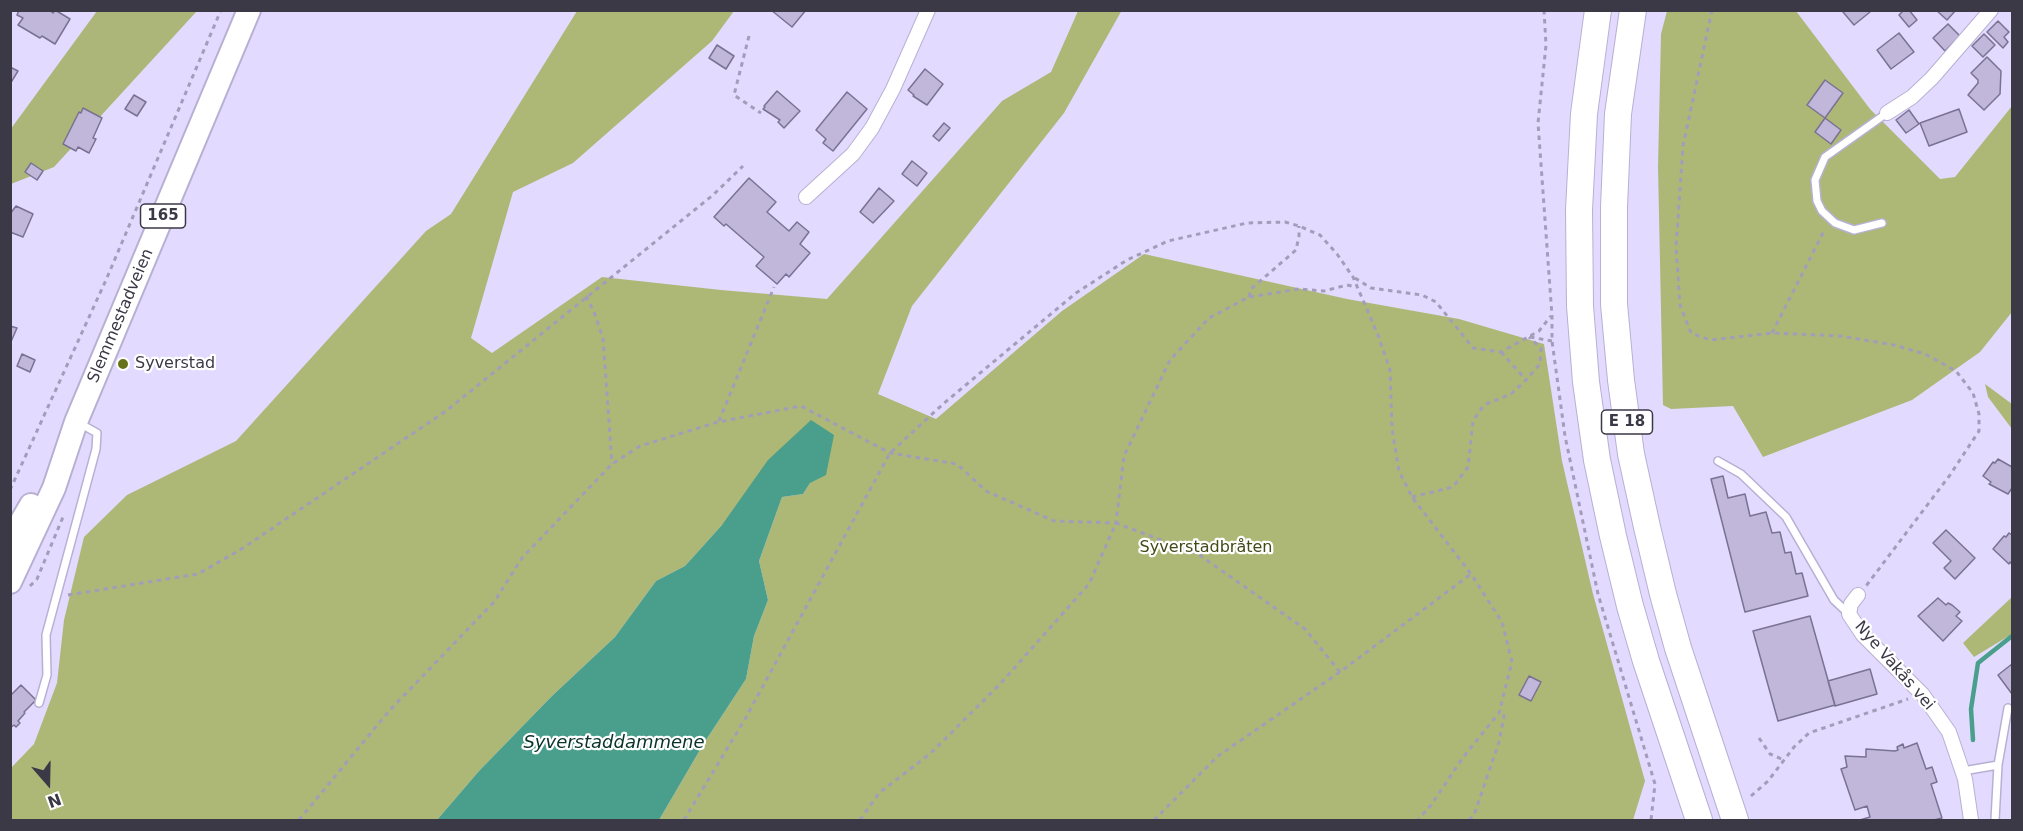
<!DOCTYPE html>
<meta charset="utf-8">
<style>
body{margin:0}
#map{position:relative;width:2023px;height:831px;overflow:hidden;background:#e3daff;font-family:"DejaVu Sans",sans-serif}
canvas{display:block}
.frame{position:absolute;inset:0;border:12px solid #3c3947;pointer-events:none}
.north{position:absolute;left:18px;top:753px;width:60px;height:60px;-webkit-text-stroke:4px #fff;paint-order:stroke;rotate:160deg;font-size:16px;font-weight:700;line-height:24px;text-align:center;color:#3c3947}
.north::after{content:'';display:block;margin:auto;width:21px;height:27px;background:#3c3947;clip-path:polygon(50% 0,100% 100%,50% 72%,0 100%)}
</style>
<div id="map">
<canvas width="2023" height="831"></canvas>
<div class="frame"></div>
<div class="north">N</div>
</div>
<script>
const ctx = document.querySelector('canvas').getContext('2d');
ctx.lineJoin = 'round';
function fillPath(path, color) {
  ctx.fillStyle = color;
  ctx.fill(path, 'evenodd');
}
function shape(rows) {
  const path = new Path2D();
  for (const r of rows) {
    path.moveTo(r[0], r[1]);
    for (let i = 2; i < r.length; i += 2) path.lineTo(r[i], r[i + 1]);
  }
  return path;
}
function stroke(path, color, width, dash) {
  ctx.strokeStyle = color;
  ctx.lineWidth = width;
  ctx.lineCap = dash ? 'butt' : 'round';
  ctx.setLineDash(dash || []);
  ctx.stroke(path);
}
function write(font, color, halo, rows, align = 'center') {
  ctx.font = font + ' "DejaVu Sans",sans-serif';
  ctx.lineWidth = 4.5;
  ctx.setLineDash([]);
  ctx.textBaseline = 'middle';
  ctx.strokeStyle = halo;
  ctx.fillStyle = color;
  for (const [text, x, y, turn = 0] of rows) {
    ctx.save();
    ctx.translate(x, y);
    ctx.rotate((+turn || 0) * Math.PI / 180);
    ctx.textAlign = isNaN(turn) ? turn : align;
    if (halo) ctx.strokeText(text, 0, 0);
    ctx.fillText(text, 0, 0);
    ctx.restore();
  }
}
fillPath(shape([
 [97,11,197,11,54,167,11,184,10,130]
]), '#acb679');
fillPath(shape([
 [1122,10,1064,113,912,306,878,394,936,419,1062,311,1144,254,1347,299,1459,319,1544,344,1562,461,1593,594,1645,781,1633,820,659,820,704,743,746,679,754,636,768,600,759,561,782,497,803,494,810,483,722,525,685,566,656,581,615,637,552,696,479,771,437,820,11,820,10,769,34,744,57,683,64,620,84,537,127,495,236,441,426,231,451,214,577,11,734,11,712,41,573,163,513,192,471,338,492,353,602,277,721,290,827,299,1002,101,1051,72,1078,11],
 [1667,11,1796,11,1870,109,1940,179,1955,177,2012,106,2012,312,1980,352,1912,400,1763,457,1733,406,1671,409,1663,405,1658,167,1661,34],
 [1985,384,2012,404,2012,429,1988,397],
 [2012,597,2012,634,1974,657,1963,643]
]), '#adb876');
fillPath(shape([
 [811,420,834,435,826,475,810,483,803,494,782,497,759,561,768,600,754,636,746,679,704,743,659,820,437,820,479,771,552,696,615,637,656,581,685,566,722,525,768,460]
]), '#499f8b');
stroke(shape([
 [1973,740,1971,709,1978,663,2012,636]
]), '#499f8b', 4.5);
const building = shape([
 [19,10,49,10,53,13,55,10,70,19,55,44,42,36,40,38,18,25,23,18,17,15,19,10],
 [771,10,806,10,792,27,771,10],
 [1845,10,1868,10,1870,12,1854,25,1843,12,1845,10],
 [1904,10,1909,10,1917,20,1909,27,1899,15,1904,10],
 [1936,10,1956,10,1947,20,1936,10],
 [1998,21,2009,32,2004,37,2008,42,2003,48,1987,32,1998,21],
 [1948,24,1960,36,1945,51,1933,38,1948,24],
 [1899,33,1914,52,1891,69,1877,50,1899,33],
 [1984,34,1995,45,1983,57,1972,46,1984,34],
 [717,45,734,56,726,69,709,58,717,45],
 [1987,57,2001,71,2000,94,1984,110,1968,95,1978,83,1978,80,1971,73,1987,57],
 [10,67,18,71,10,84,10,67],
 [925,69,943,84,927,105,913,96,914,95,908,90,925,69],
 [1825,80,1843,93,1825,118,1807,105,1825,80],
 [777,91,800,111,784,128,778,122,780,120,763,109,765,107,764,106,777,91],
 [847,92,867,109,833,151,823,143,826,139,816,130,847,92],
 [134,95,146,102,137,116,125,109,134,95],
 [83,108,102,118,93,138,96,139,89,153,78,147,76,151,63,144,79,112,81,113,83,108],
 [1959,109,1967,132,1929,146,1920,123,1959,109],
 [1909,110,1919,124,1906,133,1896,120,1909,110],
 [1825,118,1841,130,1831,144,1815,132,1825,118],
 [944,123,950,128,939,141,933,136,944,123],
 [912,161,927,173,917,186,902,174,912,161],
 [31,163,43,171,37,180,25,172,31,163],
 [749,178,776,202,767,212,789,231,797,222,809,232,800,244,810,253,789,277,786,274,777,284,756,266,764,257,726,224,724,226,714,217,749,178],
 [879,188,894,201,873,223,860,212,879,188],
 [16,206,33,214,23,237,10,232,10,214,16,206],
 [10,326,17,328,10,344,10,326],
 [22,354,35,360,30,372,17,366,22,354],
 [1998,459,2012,467,2012,488,2008,494,1989,484,1991,482,1983,476,1993,462,1995,463,1998,459],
 [1723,476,1728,498,1745,494,1750,516,1766,512,1772,533,1780,532,1785,553,1791,552,1796,574,1802,573,1808,596,1745,612,1711,479,1723,476],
 [1946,530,1975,558,1955,579,1944,568,1951,561,1933,543,1946,530],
 [2009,533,2012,535,2012,564,2010,562,2009,564,1993,549,2004,536,2006,537,2009,533],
 [1938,598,1946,605,1948,603,1952,605,1960,612,1956,616,1962,621,1943,641,1918,616,1938,598],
 [1810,616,1835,705,1778,721,1753,631,1810,616],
 [2012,664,2012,694,1998,675,2012,664],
 [1870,669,1877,694,1835,706,1828,681,1870,669],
 [1529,676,1541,682,1531,701,1519,695,1529,676],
 [21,685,36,700,24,712,25,713,18,721,20,723,16,727,14,725,10,728,10,696,21,685],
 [1917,743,1926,769,1932,767,1937,782,1931,784,1942,818,1934,820,1860,820,1870,817,1867,806,1855,810,1841,769,1847,767,1845,756,1866,757,1866,749,1895,751,1898,750,1897,747,1903,744,1904,748,1917,743]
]);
fillPath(building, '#c0b7db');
stroke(building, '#7a7292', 1.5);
const service = shape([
 [1882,223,1854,230,1835,223,1822,211,1817,201,1815,180,1825,157,1887,113],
 [1718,461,1741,474,1786,517,1834,600,1849,614],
 [39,703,47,675,46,635,96,449,97,433,79,423],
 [1963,771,1998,765,2008,708],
 [1995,820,1998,765]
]);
const minor = shape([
 [1887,113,1912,97,1932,78,1991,10],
 [806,197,853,154,872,128,893,89,928,10],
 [1858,595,1851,604,1849,614,1863,635,1923,695,1949,732,1965,779,1971,820]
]);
const primary = shape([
 [10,541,31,505],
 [10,582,54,488,76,422,249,10]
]);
const motorway = shape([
 [1598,10,1584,114,1579,210,1580,306,1586,382,1597,460,1613,536,1630,606,1646,661,1699,820],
 [1633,10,1618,114,1614,207,1614,304,1621,380,1631,454,1647,527,1663,594,1678,648,1735,820]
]);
stroke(service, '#b8b0d3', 10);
stroke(minor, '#b8b0d3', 16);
stroke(primary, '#b8b0d3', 26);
stroke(motorway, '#b8b0d3', 28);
stroke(shape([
 [1544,10,1546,45,1538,123,1552,316,1552,341,1565,436,1598,594,1655,784,1651,820],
 [1712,10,1683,146,1676,248,1680,305,1691,333,1710,340,1772,333,1840,336,1894,345,1925,354,1956,371,1973,393,1979,414,1979,431,1950,475,1866,586],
 [749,36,734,95,761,113],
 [1355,278,1371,288,1422,295,1436,302,1473,348,1501,352,1539,331,1551,316],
 [586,296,594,312,603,338,612,464],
 [1249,297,1251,289,1296,250,1299,236,1299,226],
 [1772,333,1825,229],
 [1530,337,1552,341],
 [1501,352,1526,380],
 [719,421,774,287],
 [10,490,106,280,221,10],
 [1412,497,1453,487,1468,467,1473,421,1484,405,1511,394,1526,380,1540,364,1541,348,1529,337],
 [30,586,37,579,63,517],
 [68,595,198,574,243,548,446,411,713,195,743,166],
 [1759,738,1770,754,1784,760],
 [1751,796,1768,781,1794,747,1809,733,1908,699],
 [299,820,389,711,494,602,522,558,612,464,640,446,718,422,801,406,890,453,957,464,986,491,1054,521,1116,523,1124,456,1170,360,1209,318,1249,297,1299,289,1324,291,1347,285,1357,287],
 [684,820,745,719,890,453,943,404,1076,293,1127,260,1168,241,1247,223,1285,222,1299,226,1320,235,1337,254,1353,277,1378,335,1390,370,1392,429,1399,471,1412,497,1471,574,1502,622,1512,662,1499,713,1464,756,1431,805,1418,820],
 [860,820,879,793,931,753,1001,683,1089,584,1116,523,1198,554,1305,629,1340,672],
 [1154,820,1218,756,1340,672,1471,574],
 [1469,820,1474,815,1499,742,1504,716,1500,710]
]), '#a39db9', 3, [4.5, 4.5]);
stroke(service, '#fff', 7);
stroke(minor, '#fff', 14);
stroke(primary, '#fff', 22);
stroke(motorway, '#fff', 26);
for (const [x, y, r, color] of [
 [123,364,6,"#67721b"]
]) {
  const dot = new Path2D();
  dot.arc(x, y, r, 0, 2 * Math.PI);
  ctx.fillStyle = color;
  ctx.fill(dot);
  stroke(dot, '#fff', 2);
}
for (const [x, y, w] of [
 [163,216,45],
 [1627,422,51]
]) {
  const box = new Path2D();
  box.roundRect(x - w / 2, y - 12, w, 24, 4.5);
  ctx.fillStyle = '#fff';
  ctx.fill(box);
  stroke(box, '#3c3947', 1.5);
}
write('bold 15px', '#3c3947', null, [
 ["165",163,216],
 ["E 18",1627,422]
]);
write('16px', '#3c3947', '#fff', [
 ["Slemmestadveien",121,316,-67],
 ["Nye Vakås vei",1894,666,49]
]);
write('16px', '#3c3947', '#fff', [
 ["Syverstad",135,364]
], 'left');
write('16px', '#434a18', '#fff', [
 ["Syverstadbråten",1206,548]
]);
write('italic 18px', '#08322a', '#fff', [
 ["Syverstaddammene",614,743]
]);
</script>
